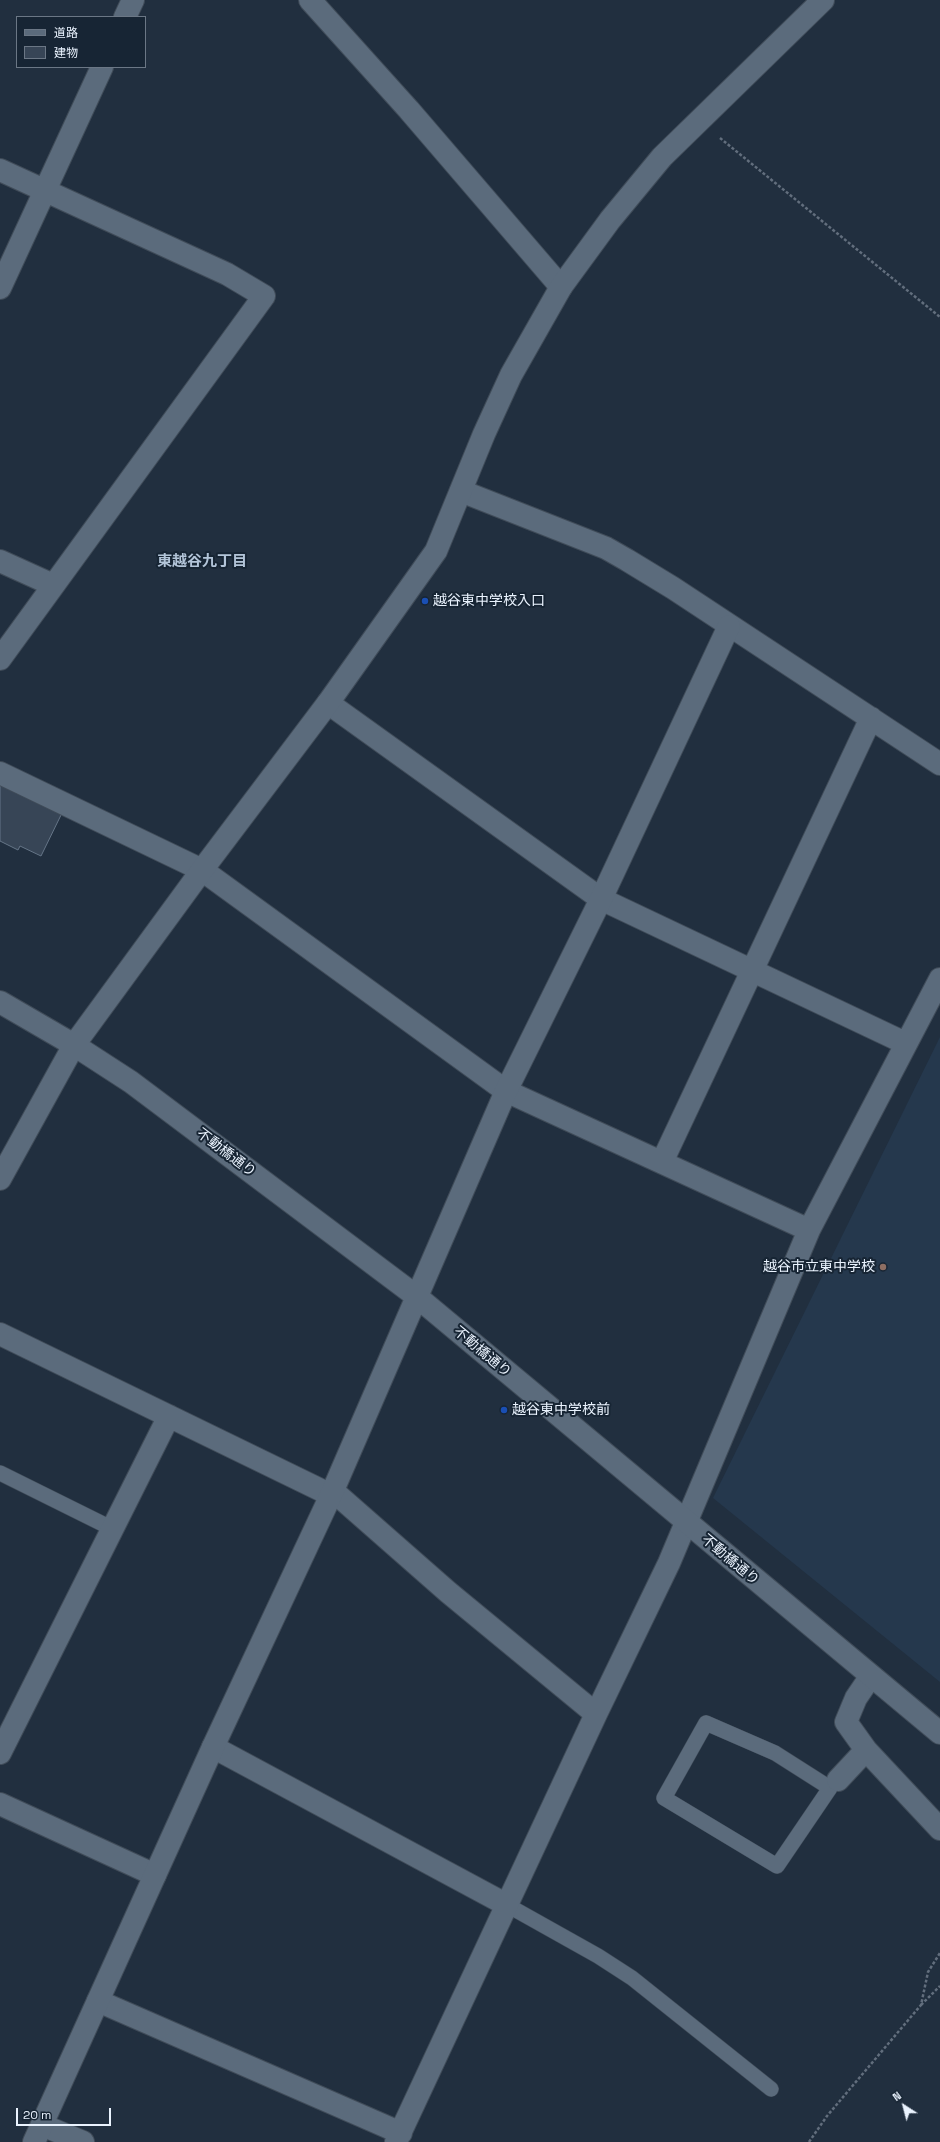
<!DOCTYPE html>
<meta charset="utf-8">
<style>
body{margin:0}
#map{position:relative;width:940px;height:2142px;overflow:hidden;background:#212f3f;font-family:"Space Grotesk","Noto Sans JP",sans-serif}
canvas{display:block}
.legend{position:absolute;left:16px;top:16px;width:130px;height:52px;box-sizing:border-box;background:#172534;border:1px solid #6b7785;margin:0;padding:5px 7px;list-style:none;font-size:12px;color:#eaf3fe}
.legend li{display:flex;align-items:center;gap:8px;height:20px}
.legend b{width:20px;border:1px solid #6b7785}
.north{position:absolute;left:884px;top:2086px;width:40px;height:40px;-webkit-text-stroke:3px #172534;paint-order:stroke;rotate:324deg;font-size:11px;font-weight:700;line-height:16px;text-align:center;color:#eaf3fe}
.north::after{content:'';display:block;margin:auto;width:14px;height:18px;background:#eaf3fe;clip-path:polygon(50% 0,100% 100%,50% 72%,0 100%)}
.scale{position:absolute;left:16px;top:2108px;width:95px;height:18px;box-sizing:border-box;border:2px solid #eaf3fe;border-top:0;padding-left:5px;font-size:12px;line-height:14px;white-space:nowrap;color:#eaf3fe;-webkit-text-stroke:3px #172534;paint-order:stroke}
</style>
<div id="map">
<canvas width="940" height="2142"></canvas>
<ul class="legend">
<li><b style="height:5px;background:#5b6b7c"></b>道路</li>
<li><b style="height:11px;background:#374556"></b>建物</li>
</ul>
<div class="north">N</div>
<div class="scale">20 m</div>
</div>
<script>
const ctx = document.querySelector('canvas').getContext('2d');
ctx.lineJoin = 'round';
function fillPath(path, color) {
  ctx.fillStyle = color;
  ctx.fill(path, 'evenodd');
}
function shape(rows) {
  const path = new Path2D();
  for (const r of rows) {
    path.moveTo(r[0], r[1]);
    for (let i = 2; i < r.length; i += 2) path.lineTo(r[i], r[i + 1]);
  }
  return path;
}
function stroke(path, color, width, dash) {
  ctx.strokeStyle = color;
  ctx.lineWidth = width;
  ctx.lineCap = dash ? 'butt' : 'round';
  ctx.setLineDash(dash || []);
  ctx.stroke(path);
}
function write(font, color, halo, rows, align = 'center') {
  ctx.font = font + ' "Space Grotesk","Noto Sans JP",sans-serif';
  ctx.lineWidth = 4;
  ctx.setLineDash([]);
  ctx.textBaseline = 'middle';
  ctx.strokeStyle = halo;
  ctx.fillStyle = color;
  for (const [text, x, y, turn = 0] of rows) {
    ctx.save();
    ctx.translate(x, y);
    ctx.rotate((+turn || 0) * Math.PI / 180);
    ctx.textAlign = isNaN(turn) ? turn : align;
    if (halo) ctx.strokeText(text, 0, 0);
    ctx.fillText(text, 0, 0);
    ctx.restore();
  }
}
fillPath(shape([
 [940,1037,940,1682,713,1498]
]), '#25384d');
const building = shape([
 [0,783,62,813,41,856,20,846,18,850,0,841,0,783]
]);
fillPath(building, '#374556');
stroke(building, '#657587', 1);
const service = shape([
 [0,1473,113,1529],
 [706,1723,775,1753,830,1788,777,1866,664,1798,706,1723],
 [507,1905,598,1956,632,1978,771,2089]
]);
const minor = shape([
 [310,0,409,110,561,287],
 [125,17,133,0],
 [0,170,227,274,264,296,0,659],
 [0,288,102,67],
 [461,491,606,548,627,560,673,588,940,764],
 [0,561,53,585],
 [328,703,601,899,905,1043],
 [0,773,202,870,506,1091,809,1230],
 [662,1162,871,718],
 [0,1334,331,1495],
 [333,1491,448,1592,596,1714],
 [871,1676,856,1698,846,1722,866,1750,940,1829],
 [213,1747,507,1905],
 [0,1753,169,1416],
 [838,1780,866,1750],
 [0,1804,155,1875],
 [98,2001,401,2133],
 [42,2125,83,2142],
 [396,2142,596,1714,669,1563,809,1230,940,979]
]);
const tertiary = shape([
 [0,1002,74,1045,131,1082,416,1296,940,1733],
 [0,1179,74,1045,202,870,328,703,436,551,484,434,511,375,561,287,610,220,662,157,823,0],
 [34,2142,213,1747,331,1495,506,1091,601,899,729,626]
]);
stroke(service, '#404c59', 16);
stroke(minor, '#404c59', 24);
stroke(tertiary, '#404c59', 24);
stroke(shape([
 [720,138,940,317],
 [921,2005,940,1986],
 [809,2142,827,2116,921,2005,928,1972,940,1953]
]), '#626e7d', 2.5, [3, 2]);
stroke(service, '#5b6b7c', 15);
stroke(minor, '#5b6b7c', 22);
stroke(tertiary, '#5b6b7c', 22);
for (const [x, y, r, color] of [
 [425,601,4,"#1a4fb4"],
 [883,1267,4,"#8d6e63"],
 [504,1410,4,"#1a4fb4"]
]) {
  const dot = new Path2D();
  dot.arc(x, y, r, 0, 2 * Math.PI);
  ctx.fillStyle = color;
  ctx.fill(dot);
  stroke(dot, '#172534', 1.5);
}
write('14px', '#eaf3fe', '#172534', [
 ["越谷東中学校入口",433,601],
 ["越谷市立東中学校",875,1267,"right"],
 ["越谷東中学校前",512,1410]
], 'left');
write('14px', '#eaf3fe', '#172534', [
 ["不動橋通り",226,1153,37],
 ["不動橋通り",482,1352,40],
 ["不動橋通り",730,1560,40]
]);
write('bold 15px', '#b2c4d8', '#172534', [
 ["東越谷九丁目",202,562]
]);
</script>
